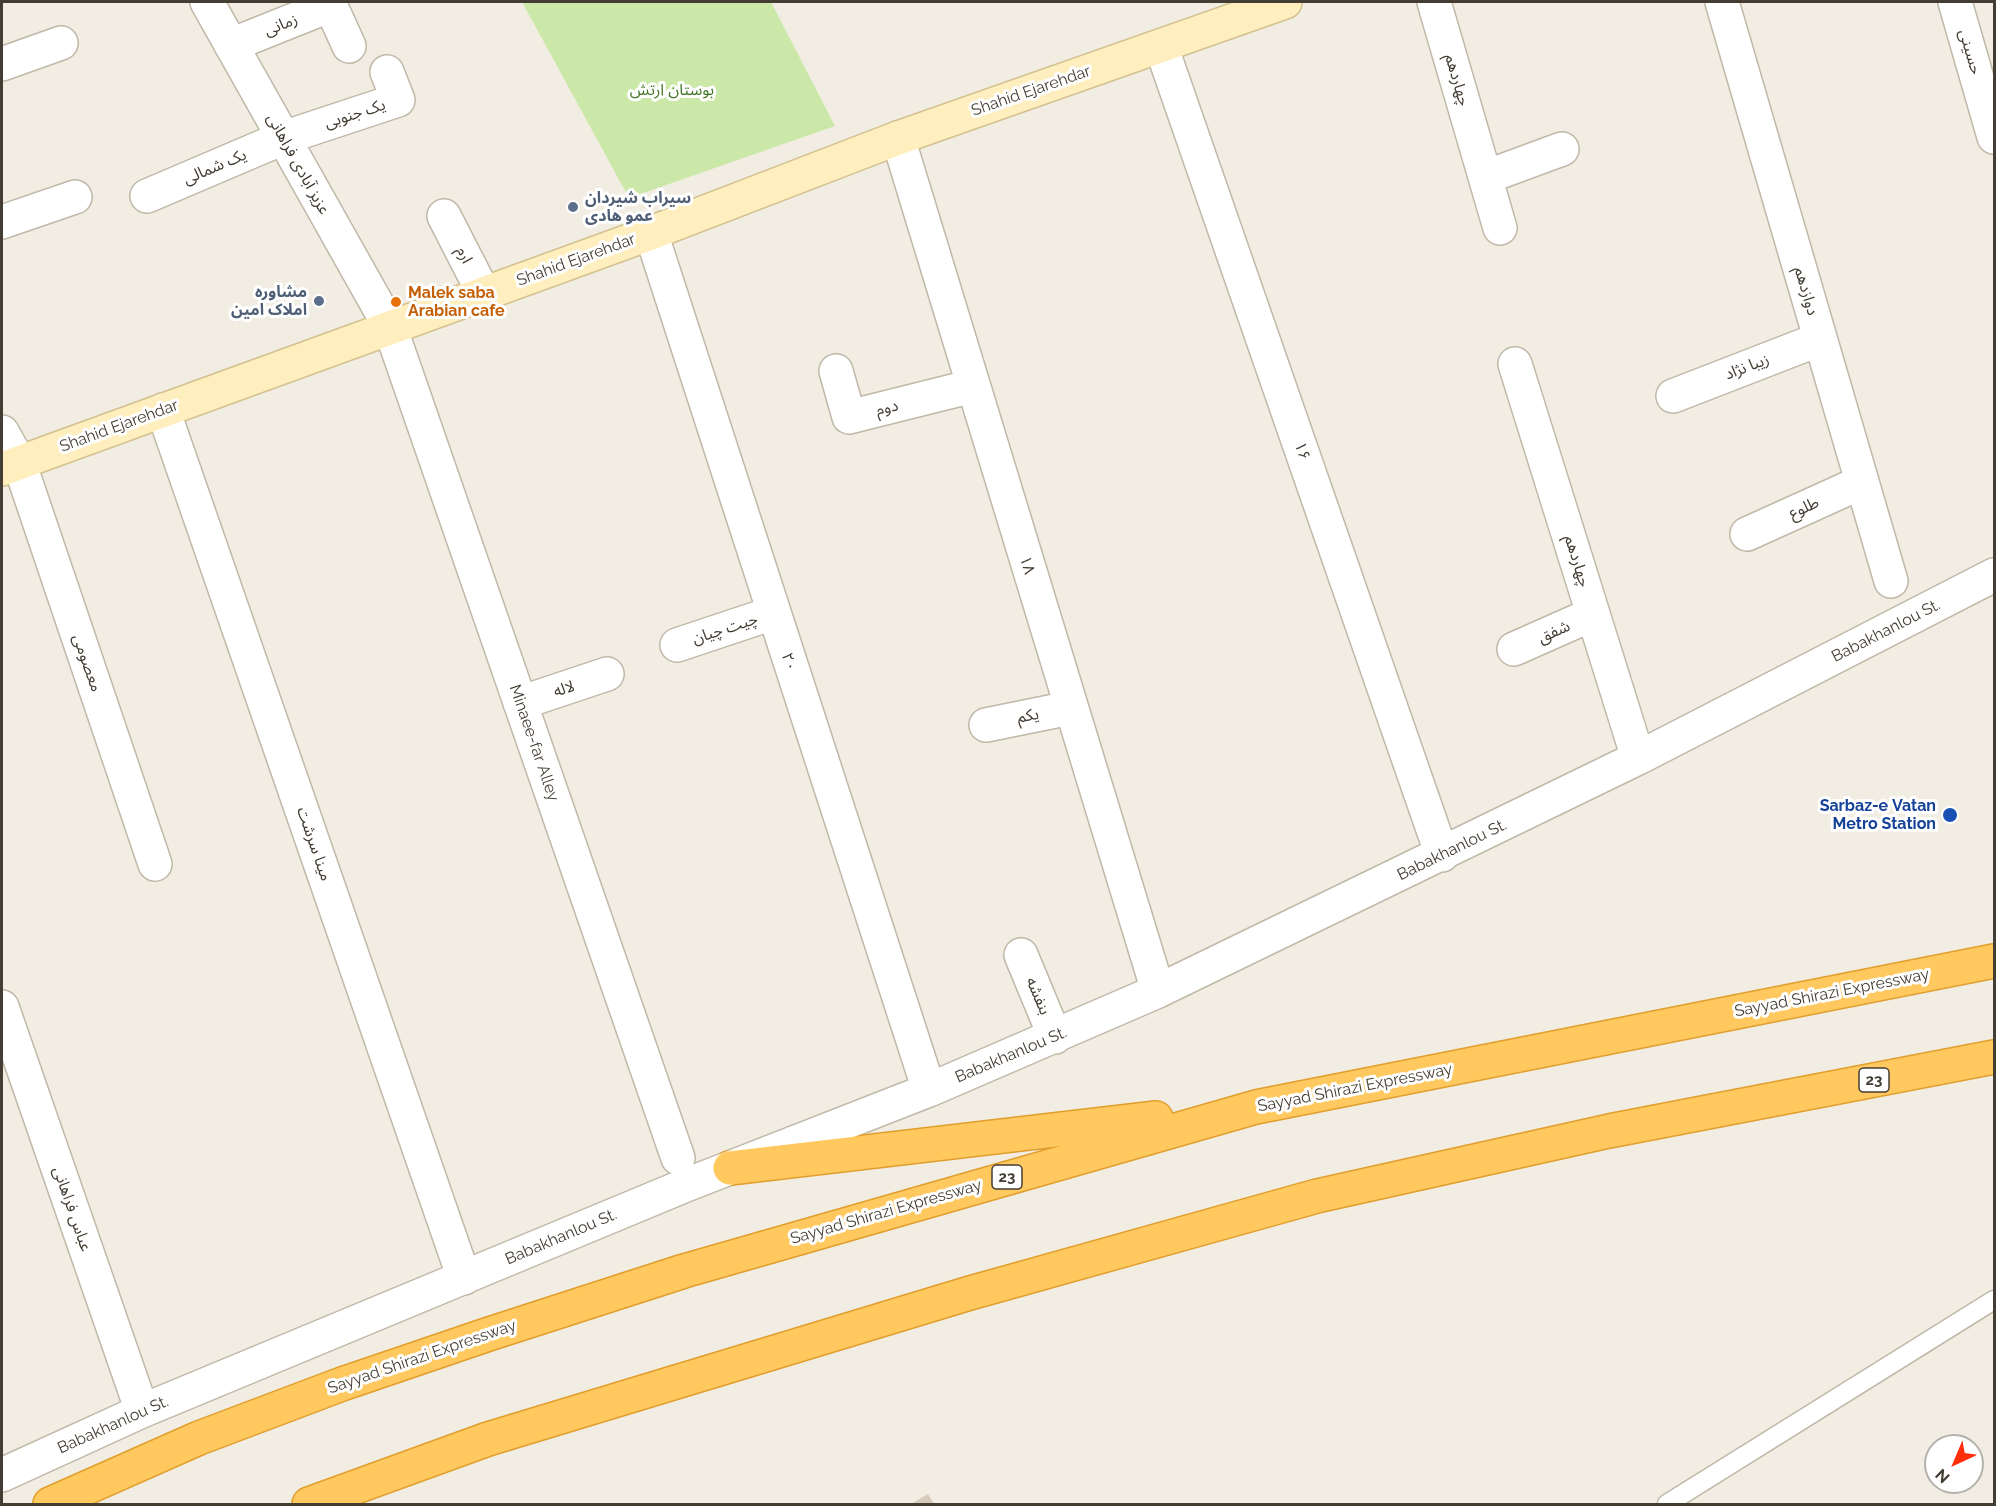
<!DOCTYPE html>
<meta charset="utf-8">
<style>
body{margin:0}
#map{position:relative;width:1996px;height:1506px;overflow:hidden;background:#f2ede2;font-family:Raleway,sans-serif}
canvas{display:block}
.frame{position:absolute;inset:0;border:3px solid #433d33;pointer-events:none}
.north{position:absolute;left:1924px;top:1434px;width:60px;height:60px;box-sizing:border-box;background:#fff;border:2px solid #b4b1ad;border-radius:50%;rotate:224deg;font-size:16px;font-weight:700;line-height:24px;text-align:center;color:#433d33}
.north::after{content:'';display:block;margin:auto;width:21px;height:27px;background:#ff2f0c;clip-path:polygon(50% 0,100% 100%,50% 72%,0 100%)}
</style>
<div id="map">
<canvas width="1996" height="1506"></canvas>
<div class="frame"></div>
<div class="north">N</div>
</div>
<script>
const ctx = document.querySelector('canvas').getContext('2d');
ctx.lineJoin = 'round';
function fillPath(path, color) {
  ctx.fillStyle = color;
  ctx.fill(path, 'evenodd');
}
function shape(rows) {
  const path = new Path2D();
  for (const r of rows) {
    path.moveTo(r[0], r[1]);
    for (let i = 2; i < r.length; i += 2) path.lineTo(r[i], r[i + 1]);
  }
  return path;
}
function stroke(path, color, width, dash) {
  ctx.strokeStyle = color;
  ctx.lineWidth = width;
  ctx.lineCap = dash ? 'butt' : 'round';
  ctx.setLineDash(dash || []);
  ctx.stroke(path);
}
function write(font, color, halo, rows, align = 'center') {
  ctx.font = font + ' Raleway,"Noto Sans Arabic",sans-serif';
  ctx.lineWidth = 6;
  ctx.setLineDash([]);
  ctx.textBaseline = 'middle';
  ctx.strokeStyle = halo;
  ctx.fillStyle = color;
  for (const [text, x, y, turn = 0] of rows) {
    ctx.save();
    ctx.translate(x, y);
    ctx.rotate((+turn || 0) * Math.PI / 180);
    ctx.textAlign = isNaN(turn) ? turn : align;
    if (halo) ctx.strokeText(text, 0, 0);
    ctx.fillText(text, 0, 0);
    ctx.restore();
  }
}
fillPath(shape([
 [522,2,771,2,835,126,629,198]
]), '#cce8a9');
fillPath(shape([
 [928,1494,934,1504,911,1504]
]), '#d6cbba');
const lane = shape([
 [1667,1504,1994,1300]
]);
const street = shape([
 [207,2,390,327,678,1158],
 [329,2,349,46],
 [1434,2,1500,228],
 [1722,2,1891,581],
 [1955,2,1994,137],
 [231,45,331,5],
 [1161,46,1442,855],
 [2,64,61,43],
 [898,138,1158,991],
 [1486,177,1562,149],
 [147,196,283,138,398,100,387,72],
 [444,216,484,294],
 [2,222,75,197],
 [651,233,929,1090],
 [1515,364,1638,758],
 [836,371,849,417,973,386],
 [1673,396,1820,339],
 [163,410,464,1278],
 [2,432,19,462,155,864],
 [1747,534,1862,482],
 [677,645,773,613],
 [1514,649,1593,614],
 [520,703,607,674],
 [986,725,1070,708],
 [1021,955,1055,1037],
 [2,1007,142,1411],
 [2,1475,142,1411,686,1185,929,1090,1158,991,1638,758,1994,575]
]);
const secondary = shape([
 [2,469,651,233,898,138,1285,2]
]);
const highway = shape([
 [730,1168,1156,1118],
 [50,1504,199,1438,342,1384,489,1334,684,1271,1256,1107,1994,961],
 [309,1504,488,1439,970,1293,1317,1196,1609,1131,1994,1057]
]);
stroke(lane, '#c0b8a8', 21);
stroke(street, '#c0b8a8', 36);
stroke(secondary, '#d3c190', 36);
stroke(highway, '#e19e2d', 36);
stroke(lane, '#fff', 18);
stroke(street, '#fff', 33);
stroke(secondary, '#ffefbf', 33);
stroke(highway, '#ffc960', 33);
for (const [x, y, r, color] of [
 [573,207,6,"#5c6f8a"],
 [319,301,6,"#5c6f8a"],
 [396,302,6,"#e8710a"],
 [1950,815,8,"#1a4fb4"]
]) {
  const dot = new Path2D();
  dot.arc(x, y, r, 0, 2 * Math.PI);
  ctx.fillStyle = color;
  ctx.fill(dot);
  stroke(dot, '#fff', 2);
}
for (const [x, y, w] of [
 [1874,1080,30],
 [1007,1177,30]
]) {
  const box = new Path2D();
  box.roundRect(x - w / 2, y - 12, w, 24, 4.5);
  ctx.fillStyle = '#fff';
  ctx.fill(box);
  stroke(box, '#433d33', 1.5);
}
write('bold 15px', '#433d33', null, [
 ["23",1874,1080],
 ["23",1007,1177]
]);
write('16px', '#433d33', '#fff', [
 ["زمانی",281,25,-22],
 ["حسینی",1970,52,74],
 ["چهاردهم",1457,80,74],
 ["Shahid Ejarehdar",1031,91,-19],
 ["یک جنوبی",355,114,-18],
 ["عزیز آبادی فراهانی",298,164,61],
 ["یک شمالی",215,167,-23],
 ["ارم",464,255,63],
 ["Shahid Ejarehdar",576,260,-20],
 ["دوازدهم",1806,291,74],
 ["زیبا نژاد",1747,367,-21],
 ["دوم",887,408,-14],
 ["Shahid Ejarehdar",119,426,-20],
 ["۱۶",1302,451,71],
 ["طلوع",1804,508,-24],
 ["چهاردهم",1577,561,73],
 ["۱۸",1027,565,73],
 ["چیت چیان",725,629,-18],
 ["Babakhanlou St.",1886,631,-27],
 ["شفق",1554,632,-24],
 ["۲۰",789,662,72],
 ["معصومی",87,663,71],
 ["لاله",564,689,-18],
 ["یکم",1028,716,-11],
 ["Minaee-far Alley",534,743,71],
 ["مینا سرشت",314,844,71],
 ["Babakhanlou St.",1452,850,-26],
 ["Sayyad Shirazi Expressway",1832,993,-11],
 ["بنفشه",1038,996,67],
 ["Babakhanlou St.",1011,1055,-23],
 ["Sayyad Shirazi Expressway",1355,1088,-11],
 ["عباس فراهانی",72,1209,71],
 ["Sayyad Shirazi Expressway",886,1212,-16],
 ["Babakhanlou St.",561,1237,-23],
 ["Sayyad Shirazi Expressway",422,1357,-19],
 ["Babakhanlou St.",113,1425,-24]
]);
write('16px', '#447625', '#fff', [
 ["بوستان ارتش",672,90]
]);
write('bold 16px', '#4e5e75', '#fff', [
 ["سیراب شیردان",585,198],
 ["عمو هادی",585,216],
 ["مشاوره",307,292,"right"],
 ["املاک امین",307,310,"right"]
], 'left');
write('bold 16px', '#c56008', '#fff', [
 ["Malek saba",408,293],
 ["Arabian cafe",408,311]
], 'left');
write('bold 16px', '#164399', '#fff', [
 ["Sarbaz-e Vatan",1936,806],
 ["Metro Station",1936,824]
], 'right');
</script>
